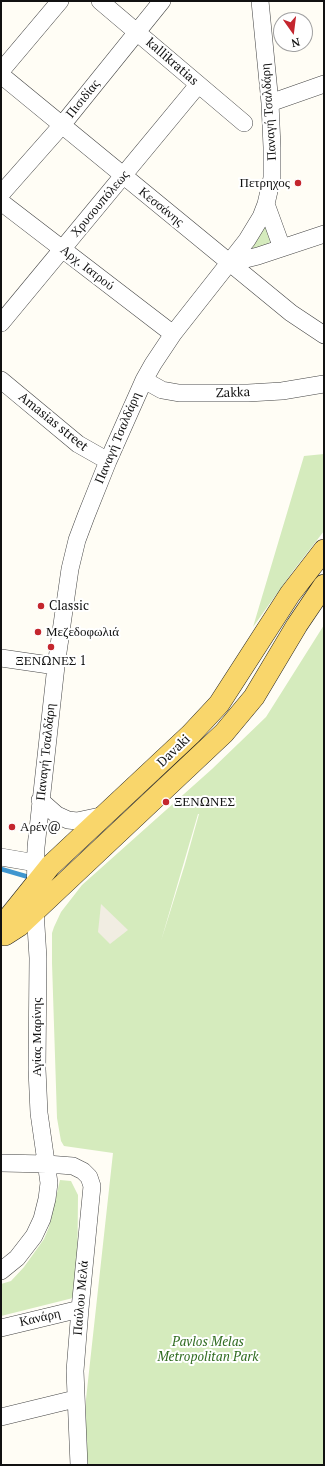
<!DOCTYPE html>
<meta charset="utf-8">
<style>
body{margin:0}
#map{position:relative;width:325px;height:1466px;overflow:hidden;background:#fffdf5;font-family:"PT Serif",serif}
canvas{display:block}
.frame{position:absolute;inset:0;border:2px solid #111;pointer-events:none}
.north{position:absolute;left:273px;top:12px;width:40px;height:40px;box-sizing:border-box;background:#fff;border:1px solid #a0a0a0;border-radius:50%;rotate:166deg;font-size:11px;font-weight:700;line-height:16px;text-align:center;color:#111}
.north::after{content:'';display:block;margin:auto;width:14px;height:18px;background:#c4262e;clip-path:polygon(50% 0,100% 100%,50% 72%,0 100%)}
</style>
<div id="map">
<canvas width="325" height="1466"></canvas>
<div class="frame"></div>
<div class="north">N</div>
</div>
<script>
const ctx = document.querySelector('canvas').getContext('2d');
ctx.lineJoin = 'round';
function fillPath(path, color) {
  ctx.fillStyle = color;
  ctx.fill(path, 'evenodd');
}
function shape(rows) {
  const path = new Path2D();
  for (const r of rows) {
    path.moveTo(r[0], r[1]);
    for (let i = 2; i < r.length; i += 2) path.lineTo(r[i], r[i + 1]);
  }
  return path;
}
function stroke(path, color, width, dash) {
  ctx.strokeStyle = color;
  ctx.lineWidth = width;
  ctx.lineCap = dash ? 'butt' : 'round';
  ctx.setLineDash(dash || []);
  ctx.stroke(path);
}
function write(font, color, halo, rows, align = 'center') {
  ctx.font = font + ' "PT Serif",serif';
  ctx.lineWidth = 4;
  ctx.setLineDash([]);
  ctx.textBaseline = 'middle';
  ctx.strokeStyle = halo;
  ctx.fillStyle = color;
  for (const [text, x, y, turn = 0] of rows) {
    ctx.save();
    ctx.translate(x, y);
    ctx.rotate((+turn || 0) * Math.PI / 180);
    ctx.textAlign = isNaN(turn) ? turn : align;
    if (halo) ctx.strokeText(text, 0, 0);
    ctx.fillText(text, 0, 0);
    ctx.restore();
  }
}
fillPath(shape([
 [265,224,271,241,256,253,252,250,252,248],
 [324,454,324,531,293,571,253,627,304,456],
 [324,625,324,1465,84,1465,86,1399,113,1153,64,1146,61,1141,57,1118,52,963,52,933,54,927,61,912,82,885,212,769,266,717],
 [199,814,185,864,161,941,198,814],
 [60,1180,71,1181,78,1195,77,1297,1,1316,1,1284,11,1281,24,1267,44,1239,49,1227]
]), '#d5ebbd');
fillPath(shape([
 [101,904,128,930,110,944,98,932]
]), '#f1ede2');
stroke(shape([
 [1,869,32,878]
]), '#3f96cf', 4.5);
const minor = shape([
 [100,1,244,123],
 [1,71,60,1],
 [1,75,291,313,324,335],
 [270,103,324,84],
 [1,194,62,125,162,1],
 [1,202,173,334],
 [266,204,282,248],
 [230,263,258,256,324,234],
 [1,323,198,85],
 [1,380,78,444,108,461],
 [144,380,162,390,179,393,248,393,282,391,324,384],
 [1,658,56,666],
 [40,800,57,815,68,820,77,821,105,815],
 [1,857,36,863],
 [1,1163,47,1164,73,1166,83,1171,89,1177,92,1186,80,1309,75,1371,79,1465],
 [1,1271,17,1258,34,1236,42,1219,47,1199,49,1183,39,1113,37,1069,38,958,35,910,36,847,56,666,70,569,77,540,86,516,108,461,144,380,153,364,173,334,247,240,261,217,266,204,272,178,272,147,270,103,260,1],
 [1,1328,80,1309],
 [1,1417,75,1399]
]);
const major = shape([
 [1,932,9,917,50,866,191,734,219,704,290,594,324,550],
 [5,935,19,926,224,733,254,697,297,625,324,585]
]);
stroke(minor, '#444', 18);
stroke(major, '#222', 22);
stroke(minor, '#fff', 17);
stroke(major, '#f9d66b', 21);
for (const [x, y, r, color] of [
 [298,183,4,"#c4262e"],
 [41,606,4,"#c4262e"],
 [38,632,4,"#c4262e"],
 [51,647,4,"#c4262e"],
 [166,802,4,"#c4262e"],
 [12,827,4,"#c4262e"]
]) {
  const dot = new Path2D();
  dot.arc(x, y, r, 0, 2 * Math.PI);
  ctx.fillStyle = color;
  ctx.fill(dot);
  stroke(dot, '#fff', 1.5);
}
write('13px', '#111', '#fff', [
 ["kallikratias",172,62,41],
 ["Πισιδίας",83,99,-51],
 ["Παναγή Τσαλδάρη",269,112,-94],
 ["Χρυσουπόλεως",100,204,-50],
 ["Κεσσάνης",161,207,39],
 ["Αρχ. Ιατρού",87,268,38],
 ["Zakka",233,393,-2],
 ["Amasias street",53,422,39],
 ["Παναγή Τσαλδάρη",118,438,-67],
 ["Davaki",174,751,-44],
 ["Παναγή Τσαλδάρη",46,752,-84],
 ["Αγίας Μαρίνης",37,1037,-90],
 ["Παύλου Μελά",81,1298,-85],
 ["Κανάρη",40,1318,-13]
]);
write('13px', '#111', '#fff', [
 ["Πετρηχος",290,183,"right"],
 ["Classic",49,606],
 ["Μεζεδοφωλιά",46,632],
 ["ΞΕΝΩΝΕΣ 1",51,661,"center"],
 ["ΞΕΝΩΝΕΣ",174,802],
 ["Αρέν@",20,827]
], 'left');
write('italic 13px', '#2f6b1f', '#fff', [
 ["Pavlos Melas",208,1342],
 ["Metropolitan Park",208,1357]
]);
</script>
